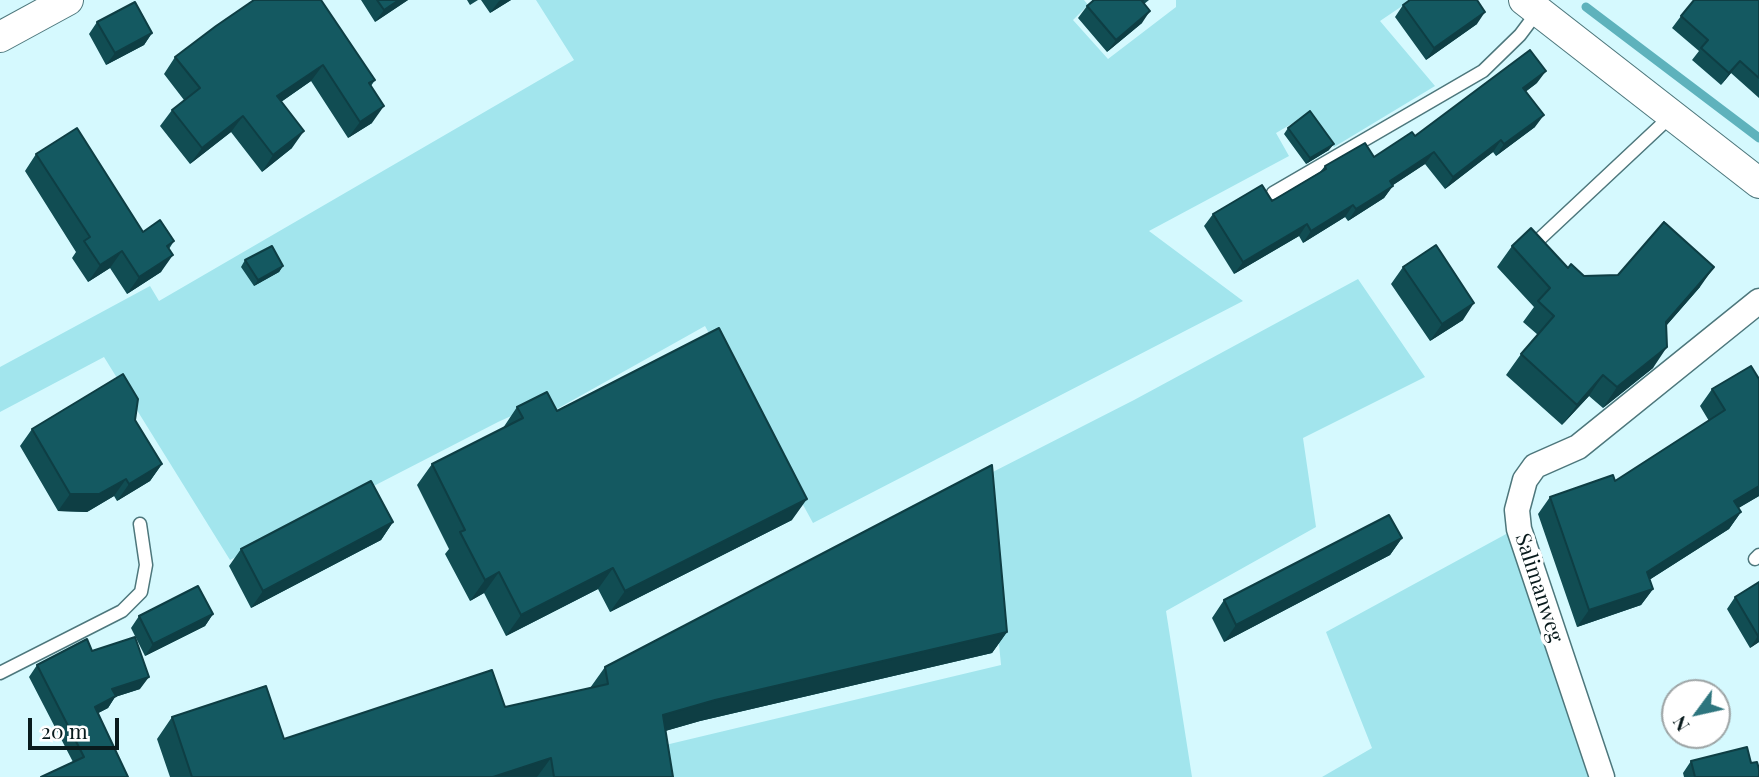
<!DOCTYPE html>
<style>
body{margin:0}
#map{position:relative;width:1759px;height:777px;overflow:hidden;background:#d5f9fe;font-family:"Playfair Display",serif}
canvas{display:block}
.north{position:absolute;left:1661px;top:679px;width:70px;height:70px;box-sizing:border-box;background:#fff;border:2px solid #9da4a5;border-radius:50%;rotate:237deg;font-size:19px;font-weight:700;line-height:28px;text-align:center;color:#091b1d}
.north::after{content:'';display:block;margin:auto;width:24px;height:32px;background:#2d757e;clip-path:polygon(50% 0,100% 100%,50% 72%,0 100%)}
.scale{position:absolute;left:28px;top:718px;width:91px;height:32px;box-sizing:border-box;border:4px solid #091b1d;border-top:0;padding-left:9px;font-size:21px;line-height:24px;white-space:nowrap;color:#091b1d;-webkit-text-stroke:5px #fff;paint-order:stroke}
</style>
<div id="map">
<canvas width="1759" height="777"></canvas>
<div class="north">N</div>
<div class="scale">20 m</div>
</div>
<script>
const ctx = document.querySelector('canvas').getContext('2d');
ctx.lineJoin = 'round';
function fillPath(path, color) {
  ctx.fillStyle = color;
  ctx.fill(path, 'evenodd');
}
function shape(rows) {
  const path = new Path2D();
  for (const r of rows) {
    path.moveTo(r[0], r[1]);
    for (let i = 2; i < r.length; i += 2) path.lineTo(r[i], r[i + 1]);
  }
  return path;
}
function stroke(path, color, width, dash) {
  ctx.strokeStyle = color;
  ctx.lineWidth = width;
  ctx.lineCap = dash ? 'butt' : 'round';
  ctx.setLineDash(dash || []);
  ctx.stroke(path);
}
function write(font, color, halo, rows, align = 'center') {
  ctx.font = font + ' "Playfair Display",serif';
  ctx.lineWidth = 7;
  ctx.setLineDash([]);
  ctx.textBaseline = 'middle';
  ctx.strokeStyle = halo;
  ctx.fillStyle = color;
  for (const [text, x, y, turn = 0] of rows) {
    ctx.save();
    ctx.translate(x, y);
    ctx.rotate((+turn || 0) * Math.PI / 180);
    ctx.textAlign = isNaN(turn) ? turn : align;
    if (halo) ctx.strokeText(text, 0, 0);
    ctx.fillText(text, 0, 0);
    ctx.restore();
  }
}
fillPath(shape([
 [536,0,1084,0,1088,5,1073,20,1108,59,1176,7,1176,0,1411,0,1380,21,1435,86,1334,147,1310,113,1276,133,1289,156,1149,231,1243,301,813,523,705,326,548,414,540,403,498,422,230,560,104,357,0,412,0,367,150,286,159,301,574,60],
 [1358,279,1425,377,1303,438,1316,527,1166,611,1192,777,663,777,657,747,1001,665,983,477,1134,400],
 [1508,533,1591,777,1322,777,1372,748,1326,632]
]), '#a2e5ed');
stroke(shape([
 [1586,7,1759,138]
]), '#5eb2bc', 9);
const service = shape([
 [1273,193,1483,71,1520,35,1538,11],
 [1530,248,1672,115],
 [1755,559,1759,555],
 [0,673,122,611,141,592,146,565,140,524]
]);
const minor = shape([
 [1602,777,1519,529,1517,510,1525,480,1535,466,1578,447,1759,301]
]);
const tertiary = shape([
 [1524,0,1759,183],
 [0,37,68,0]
]);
stroke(service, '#4d777c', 15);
stroke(minor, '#4d777c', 27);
stroke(tertiary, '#4d777c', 32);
stroke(service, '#fff', 12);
stroke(minor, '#fff', 24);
stroke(tertiary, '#fff', 30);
fillPath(shape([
 [254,0,375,80,371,86,372,123,348,138,311,81,281,102,292,148,262,172,231,132,190,164,160,126,172,110,184,100,164,74,175,57],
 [361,0,408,0,375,22],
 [467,0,478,0,470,5],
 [481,0,511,0,490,13],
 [1092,0,1149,0,1144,4,1142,23,1107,52,1078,18,1087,6,1093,1],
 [1759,0,1759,98,1731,73,1721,85,1692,60,1699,51,1672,28,1681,16],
 [1403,5,1477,24,1426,60,1395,17],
 [97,22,152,33,144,45,106,65,89,34],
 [1537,83,1526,91,1535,127,1496,156,1493,152,1445,189,1425,164,1393,185,1384,198,1348,221,1345,217,1303,243,1299,236,1234,274,1204,226,1213,214,1272,201,1320,172,1325,166,1374,157,1415,136],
 [1288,128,1329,150,1306,164,1284,134],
 [36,154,143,232,174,241,169,249,161,272,127,294,110,268,88,282,72,258,76,252,25,171],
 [1512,246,1568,268,1584,276,1700,287,1666,326,1653,368,1603,408,1589,396,1562,425,1506,375,1521,354,1538,335,1523,322,1534,307,1497,267],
 [245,260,283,266,279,272,254,286,241,267],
 [1403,267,1463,320,1430,341,1391,284],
 [1759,379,1759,496,1738,508,1741,512,1729,529,1649,580,1653,589,1641,605,1577,627,1538,514,1550,497,1615,481,1709,421,1700,406,1712,389],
 [517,407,557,411,792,520,610,612,598,589,506,636,484,593,470,601,445,554,449,549,417,485,432,464,503,428],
 [135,420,162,464,150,481,117,501,114,496,87,512,58,511,20,446,32,429],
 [393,522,381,540,251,608,229,566,241,549],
 [1402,538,1390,555,1224,642,1212,618,1224,600],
 [1759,582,1759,642,1750,648,1727,609,1735,597],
 [213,614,205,626,145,656,131,628,139,616],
 [1007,632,992,653,700,721,665,731,673,777,170,777,157,739,172,717,284,739,505,707,590,688,605,667],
 [92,651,140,689,115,697,108,708,98,713,128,777,73,762,29,677,37,665],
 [1691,761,1751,763,1759,777,1684,777,1683,773]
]), '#114d53');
fillPath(shape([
 [399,0,408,0,375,22,384,10],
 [501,0,511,0,490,13,499,1],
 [1150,11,1142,23,1107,52,1116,40],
 [1485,12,1477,24,1426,60,1434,48],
 [152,33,144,45,106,65,115,53],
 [1740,61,1731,73,1721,85,1729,73],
 [323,65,311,81,265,113,277,96],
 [1546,71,1537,83,1515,100,1523,88],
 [384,106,372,123,348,138,360,122],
 [1544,115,1535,127,1496,156,1504,144],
 [243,116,231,132,190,164,202,148],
 [304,131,292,148,262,172,273,155],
 [1501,140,1493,152,1445,189,1453,177],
 [1334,144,1329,150,1306,164,1310,158],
 [1434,152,1425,164,1384,191,1393,186,1384,198,1348,221,1356,209,1390,181],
 [1353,205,1345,217,1303,243,1311,231],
 [1307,224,1299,236,1234,274,1243,262],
 [122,251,110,268,88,282,100,265],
 [173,255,161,272,127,294,139,277],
 [283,266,279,272,254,286,258,280],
 [1714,267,1700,287,1651,343,1666,322],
 [1474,303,1463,320,1430,341,1442,324],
 [1667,347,1653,368,1603,408,1617,387],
 [1603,375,1589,396,1562,425,1577,405],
 [162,464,150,481,117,501,129,484],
 [126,479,114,496,87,512,58,511,70,494],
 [1759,486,1759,496,1722,518,1734,501],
 [807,499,792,520,610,612,625,591],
 [1741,512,1729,529,1635,589,1647,572],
 [393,522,381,540,251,608,263,591],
 [1402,538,1390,555,1224,642,1236,625],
 [613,568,598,589,506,636,521,615],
 [499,572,484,593,470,601,485,580],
 [1653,589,1641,605,1577,627,1589,610],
 [213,614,205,626,145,656,153,644],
 [1007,632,992,653,700,721,648,736,663,715,715,700],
 [1759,635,1759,642,1750,648,1758,636],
 [149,677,140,689,115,697,108,708,87,719,95,707,112,689],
 [551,758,537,777,493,777]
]), '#0e3e44');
const building = shape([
 [254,0,321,0,375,80,369,83,384,106,360,122,323,65,277,96,304,131,273,155,243,116,202,148,172,110,200,88,175,57,216,26,254,0],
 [377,0,399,0,384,10,377,0],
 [1094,0,1143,0,1142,1,1150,11,1116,40,1087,6,1094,0],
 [1410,0,1477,0,1485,12,1434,48,1403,5,1410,0],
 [1694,0,1759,0,1759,78,1740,61,1729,73,1701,48,1708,40,1681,16,1694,0],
 [135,2,152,33,115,53,97,22,135,2],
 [1530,50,1546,71,1523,88,1544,115,1504,144,1501,140,1453,177,1434,152,1390,181,1393,186,1356,209,1353,205,1311,231,1307,224,1243,262,1213,214,1262,185,1272,201,1326,169,1325,166,1365,143,1374,157,1412,132,1415,136,1530,50],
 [1310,111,1334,144,1310,158,1288,128,1310,111],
 [77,128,143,232,160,220,174,241,167,246,173,255,139,277,122,251,100,265,84,241,90,237,36,154,77,128],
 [1664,222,1714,267,1666,322,1667,347,1617,387,1603,375,1577,405,1521,354,1554,316,1538,301,1550,288,1512,246,1531,228,1568,268,1571,264,1584,276,1618,275,1664,222],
 [1436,245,1474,303,1442,324,1403,267,1436,245],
 [272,246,283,266,258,280,245,260,272,246],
 [719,328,807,499,625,591,613,568,521,615,499,572,485,580,460,532,465,530,432,464,523,418,517,407,547,392,557,411,719,328],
 [1751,366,1759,379,1759,486,1734,501,1741,512,1647,572,1653,589,1589,610,1550,497,1613,475,1615,481,1725,410,1712,389,1751,366],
 [123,374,138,399,135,420,162,464,129,484,126,479,99,494,70,494,32,429,123,374],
 [992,465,1007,632,715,700,663,715,673,777,554,777,551,758,493,777,192,777,172,717,266,686,284,739,492,670,505,707,608,684,605,667,992,465],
 [371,481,393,522,263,591,241,549,371,481],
 [1389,515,1402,538,1236,625,1224,600,1389,515],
 [1759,582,1759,635,1758,636,1735,597,1759,582],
 [198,586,213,614,153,644,139,616,198,586],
 [135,637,149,677,112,689,116,696,95,707,128,777,41,777,84,757,37,665,87,639,92,651,135,637],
 [1747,747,1751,763,1757,762,1759,769,1759,777,1695,777,1691,761,1747,747]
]);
fillPath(building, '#145961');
stroke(building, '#0e3e44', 2);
write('21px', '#091b1d', '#fff', [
 ["Salimanweg",1539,588,72]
]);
</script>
